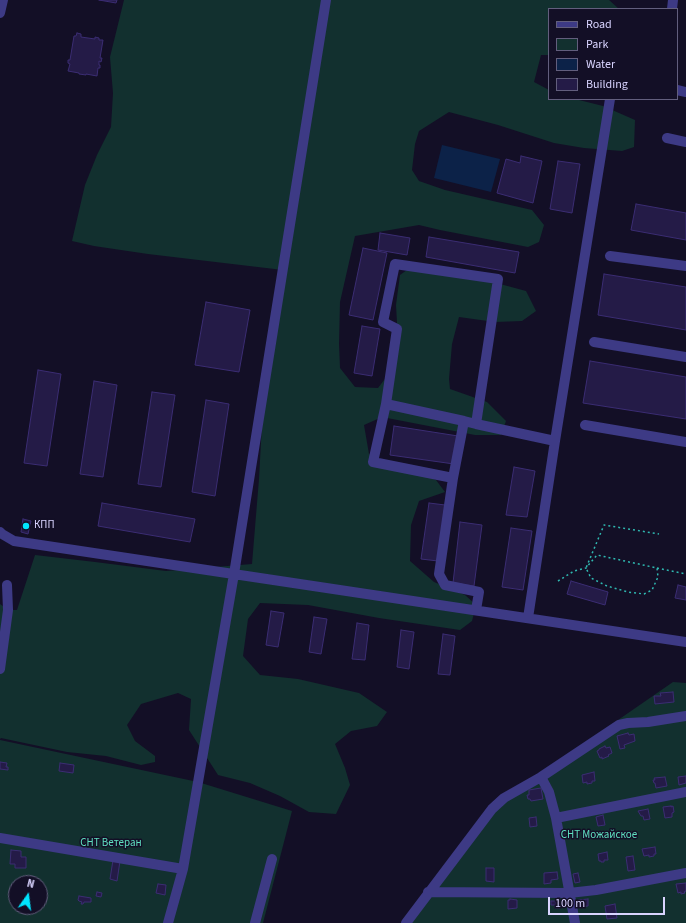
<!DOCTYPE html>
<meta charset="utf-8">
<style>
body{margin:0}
#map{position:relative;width:686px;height:923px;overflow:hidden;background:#130f26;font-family:"Source Sans 3",sans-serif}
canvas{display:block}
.legend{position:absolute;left:548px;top:8px;width:130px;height:92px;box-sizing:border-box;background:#130f26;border:1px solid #625e7d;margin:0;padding:5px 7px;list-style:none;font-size:12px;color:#d9d4ff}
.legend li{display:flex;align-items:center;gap:8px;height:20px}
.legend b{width:20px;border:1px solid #625e7d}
.north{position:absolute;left:8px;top:875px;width:40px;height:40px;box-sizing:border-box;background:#130f26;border:1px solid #625e7d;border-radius:50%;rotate:14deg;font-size:11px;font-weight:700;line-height:16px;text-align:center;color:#d9d4ff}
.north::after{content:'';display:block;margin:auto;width:14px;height:18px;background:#00e5ff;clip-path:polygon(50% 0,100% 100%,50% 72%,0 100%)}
.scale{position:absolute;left:548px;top:897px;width:117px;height:18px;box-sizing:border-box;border:2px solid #d9d4ff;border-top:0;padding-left:5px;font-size:12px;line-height:14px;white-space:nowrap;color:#d9d4ff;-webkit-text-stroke:3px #130f26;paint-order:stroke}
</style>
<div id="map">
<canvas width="686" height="923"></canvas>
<ul class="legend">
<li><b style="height:5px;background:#3d3a85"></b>Road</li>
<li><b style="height:11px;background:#12302f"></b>Park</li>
<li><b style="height:11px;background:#0c2248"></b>Water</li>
<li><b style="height:11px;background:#241b47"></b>Building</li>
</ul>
<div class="north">N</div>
<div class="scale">100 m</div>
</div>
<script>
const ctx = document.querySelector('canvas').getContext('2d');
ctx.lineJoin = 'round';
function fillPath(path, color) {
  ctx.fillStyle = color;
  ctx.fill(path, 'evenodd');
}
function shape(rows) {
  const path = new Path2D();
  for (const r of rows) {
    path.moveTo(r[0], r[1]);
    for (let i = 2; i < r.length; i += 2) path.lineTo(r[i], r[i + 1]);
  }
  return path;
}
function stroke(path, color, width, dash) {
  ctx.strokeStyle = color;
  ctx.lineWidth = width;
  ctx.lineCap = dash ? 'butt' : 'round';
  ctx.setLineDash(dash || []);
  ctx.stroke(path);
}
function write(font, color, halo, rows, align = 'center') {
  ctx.font = font + ' "Source Sans 3",sans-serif';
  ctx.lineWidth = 3;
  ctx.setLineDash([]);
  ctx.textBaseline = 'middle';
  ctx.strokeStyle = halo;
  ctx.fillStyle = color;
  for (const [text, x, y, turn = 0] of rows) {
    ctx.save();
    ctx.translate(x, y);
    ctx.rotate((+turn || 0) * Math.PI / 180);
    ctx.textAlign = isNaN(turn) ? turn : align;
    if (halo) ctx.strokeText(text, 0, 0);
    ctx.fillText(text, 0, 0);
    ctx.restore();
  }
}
fillPath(shape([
 [124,0,609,0,619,9,549,9,549,55,541,55,534,82,549,90,549,99,575,99,603,106,635,120,634,147,622,151,584,148,554,143,498,125,449,112,419,131,415,144,412,170,419,181,445,190,532,210,544,225,539,242,528,247,440,230,419,225,355,236,340,302,339,344,340,368,355,387,378,388,391,371,398,340,396,305,400,275,411,267,489,281,526,291,536,311,522,321,495,322,459,317,452,344,449,379,450,389,487,402,506,421,501,435,475,435,382,417,364,425,369,454,378,460,436,480,445,492,419,501,411,525,410,561,434,582,465,595,476,605,472,621,460,630,379,618,308,605,260,603,248,619,243,656,260,675,298,679,359,693,387,712,377,726,351,731,335,744,345,768,350,785,336,814,309,812,280,796,250,783,218,775,189,730,191,699,178,693,141,704,127,725,135,741,155,756,155,762,141,765,106,756,67,752,1,738,0,739,0,604,8,610,17,610,35,555,95,562,166,571,252,564,259,479,263,405,283,270,148,254,94,246,72,241,85,185,97,155,111,127,113,93,110,57],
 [673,682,686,683,686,923,402,923,491,805,618,720],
 [0,740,198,782,292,811,263,923,0,923],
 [16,883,40,883,40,907,16,907]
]), '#12302f');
fillPath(shape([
 [442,145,500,159,491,192,434,178]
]), '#0c2248');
const building = shape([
 [99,0,117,0,116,3,99,0],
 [77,33,81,34,81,37,95,39,95,37,99,38,99,40,103,40,100,58,102,58,101,62,99,61,99,65,100,65,100,68,98,68,97,76,86,74,86,75,79,74,79,73,68,71,70,64,68,63,68,60,70,60,74,36,76,36,77,33],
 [521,156,542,161,533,203,497,193,506,159,520,163,521,156],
 [558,161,580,164,572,213,550,209,558,161],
 [636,204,686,213,686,240,631,230,636,204],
 [380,233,410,238,407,255,378,250,380,233],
 [429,237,519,252,515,273,426,257,429,237],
 [363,248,387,253,373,320,349,315,363,248],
 [604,274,686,287,686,330,598,315,604,274],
 [206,302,250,310,239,372,195,365,206,302],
 [362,326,380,329,372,376,354,373,362,326],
 [590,361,686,377,686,419,583,403,590,361],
 [38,370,61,374,47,466,24,463,38,370],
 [94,381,117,385,103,477,80,474,94,381],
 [152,392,175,395,161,487,138,484,152,392],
 [206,400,229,404,215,496,192,492,206,400],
 [394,426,458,436,454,464,390,455,394,426],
 [514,467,535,471,527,517,506,515,514,467],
 [102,503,195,519,190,542,98,526,102,503],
 [429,503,445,505,438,561,421,559,429,503],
 [23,519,31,521,28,534,21,532,23,519],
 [460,522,482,525,474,586,453,583,460,522],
 [511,528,532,531,523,590,502,587,511,528],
 [571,581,608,592,605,605,567,594,571,581],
 [678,585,686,587,686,600,675,598,678,585],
 [271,611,284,613,278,647,266,645,271,611],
 [314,617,327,619,321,654,309,652,314,617],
 [357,623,369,625,365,660,352,659,357,623],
 [401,630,414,632,409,669,397,667,401,630],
 [443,634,455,636,450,675,438,674,443,634],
 [673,692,674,702,655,704,654,696,661,696,660,693,673,692],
 [628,733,629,735,634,734,635,741,624,745,625,748,620,749,617,736,628,733],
 [605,746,606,748,610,747,612,753,608,755,609,756,602,759,602,757,600,758,597,751,599,750,599,749,605,746],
 [0,762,7,763,6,767,8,767,8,770,0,769,0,762],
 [60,763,74,765,73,773,59,771,60,763],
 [594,772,595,781,592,781,592,783,587,784,587,782,583,783,582,775,594,772],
 [686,776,686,783,679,785,678,777,686,776],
 [665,777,667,786,656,788,655,783,654,783,653,780,655,780,654,778,665,777],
 [541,788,543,799,531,801,530,799,528,799,527,795,529,795,529,790,541,788],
 [671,806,671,807,673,806,674,812,672,813,672,817,665,818,663,807,671,806],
 [648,809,650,819,644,820,643,816,641,816,638,811,648,809],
 [603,815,605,825,598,826,596,817,603,815],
 [536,817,537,826,530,827,529,818,536,817],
 [655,847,656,854,654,854,654,856,649,857,649,855,644,856,642,849,655,847],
 [11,850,21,851,21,857,26,857,26,868,15,868,15,864,10,864,11,850],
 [607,852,608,860,604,860,604,862,601,862,601,861,599,861,598,854,607,852],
 [633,856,635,870,628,871,626,857,633,856],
 [113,860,120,861,117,881,110,879,113,860],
 [486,868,494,868,494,882,486,881,486,868],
 [557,872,558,879,551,880,551,883,544,884,544,873,557,872],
 [578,873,580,882,575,883,573,874,578,873],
 [686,883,686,891,684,892,685,893,681,894,681,892,678,893,676,884,686,883],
 [158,884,166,885,165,895,156,893,158,884],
 [40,891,44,892,42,901,40,901,40,891],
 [97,892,102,893,101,897,96,896,97,892],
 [79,896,91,898,91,902,84,902,83,904,81,904,82,902,79,901,78,900,79,896],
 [510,899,517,900,517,908,508,909,508,900,510,900,510,899],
 [588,899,588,906,579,907,578,900,588,899],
 [551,901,558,901,558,906,560,906,560,908,555,908,555,905,551,905,551,901],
 [615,904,617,918,607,919,605,906,615,904]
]);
fillPath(building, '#241b47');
stroke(building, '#3b2d73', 1);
stroke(shape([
 [657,568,686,574],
 [558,581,574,571,586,568,597,555,657,568,658,577,652,590,644,594,628,592,607,586,591,578,586,568,604,525,659,534]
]), '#2fb8b0', 1.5, [2, 3]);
stroke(shape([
 [672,9,673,0],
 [0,13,3,0],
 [677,90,686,92],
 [667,138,686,142],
 [610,256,686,266],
 [594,342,686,357],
 [386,404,373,462,453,478],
 [464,421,453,478,439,574,445,585,479,592,476,610],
 [476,424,498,279,395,264,383,322,397,329,386,404,464,421,476,424,555,441],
 [585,425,686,442],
 [0,532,2,534,14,541,686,642],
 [528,618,555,441,610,99],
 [0,669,8,610,7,585],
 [541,777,549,792,553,807,556,818,575,923],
 [556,818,686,792],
 [0,838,183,869],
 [428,892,569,893,596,890,686,873],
 [168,923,183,869,234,574,326,0],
 [255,923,272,859],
 [406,923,492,809,504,798,541,777,619,725,628,723,648,722,686,716]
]), '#3d3a85', 10);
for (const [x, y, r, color] of [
 [26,526,4,"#00e5ff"]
]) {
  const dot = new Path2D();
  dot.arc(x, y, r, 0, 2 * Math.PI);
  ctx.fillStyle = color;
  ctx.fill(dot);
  stroke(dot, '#130f26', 1.5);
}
write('11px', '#d9d4ff', '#130f26', [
 ["КПП",34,526]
], 'left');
write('11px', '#5fe0c0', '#130f26', [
 ["СНТ Можайское",599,836],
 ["СНТ Ветеран",111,844]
]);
</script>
